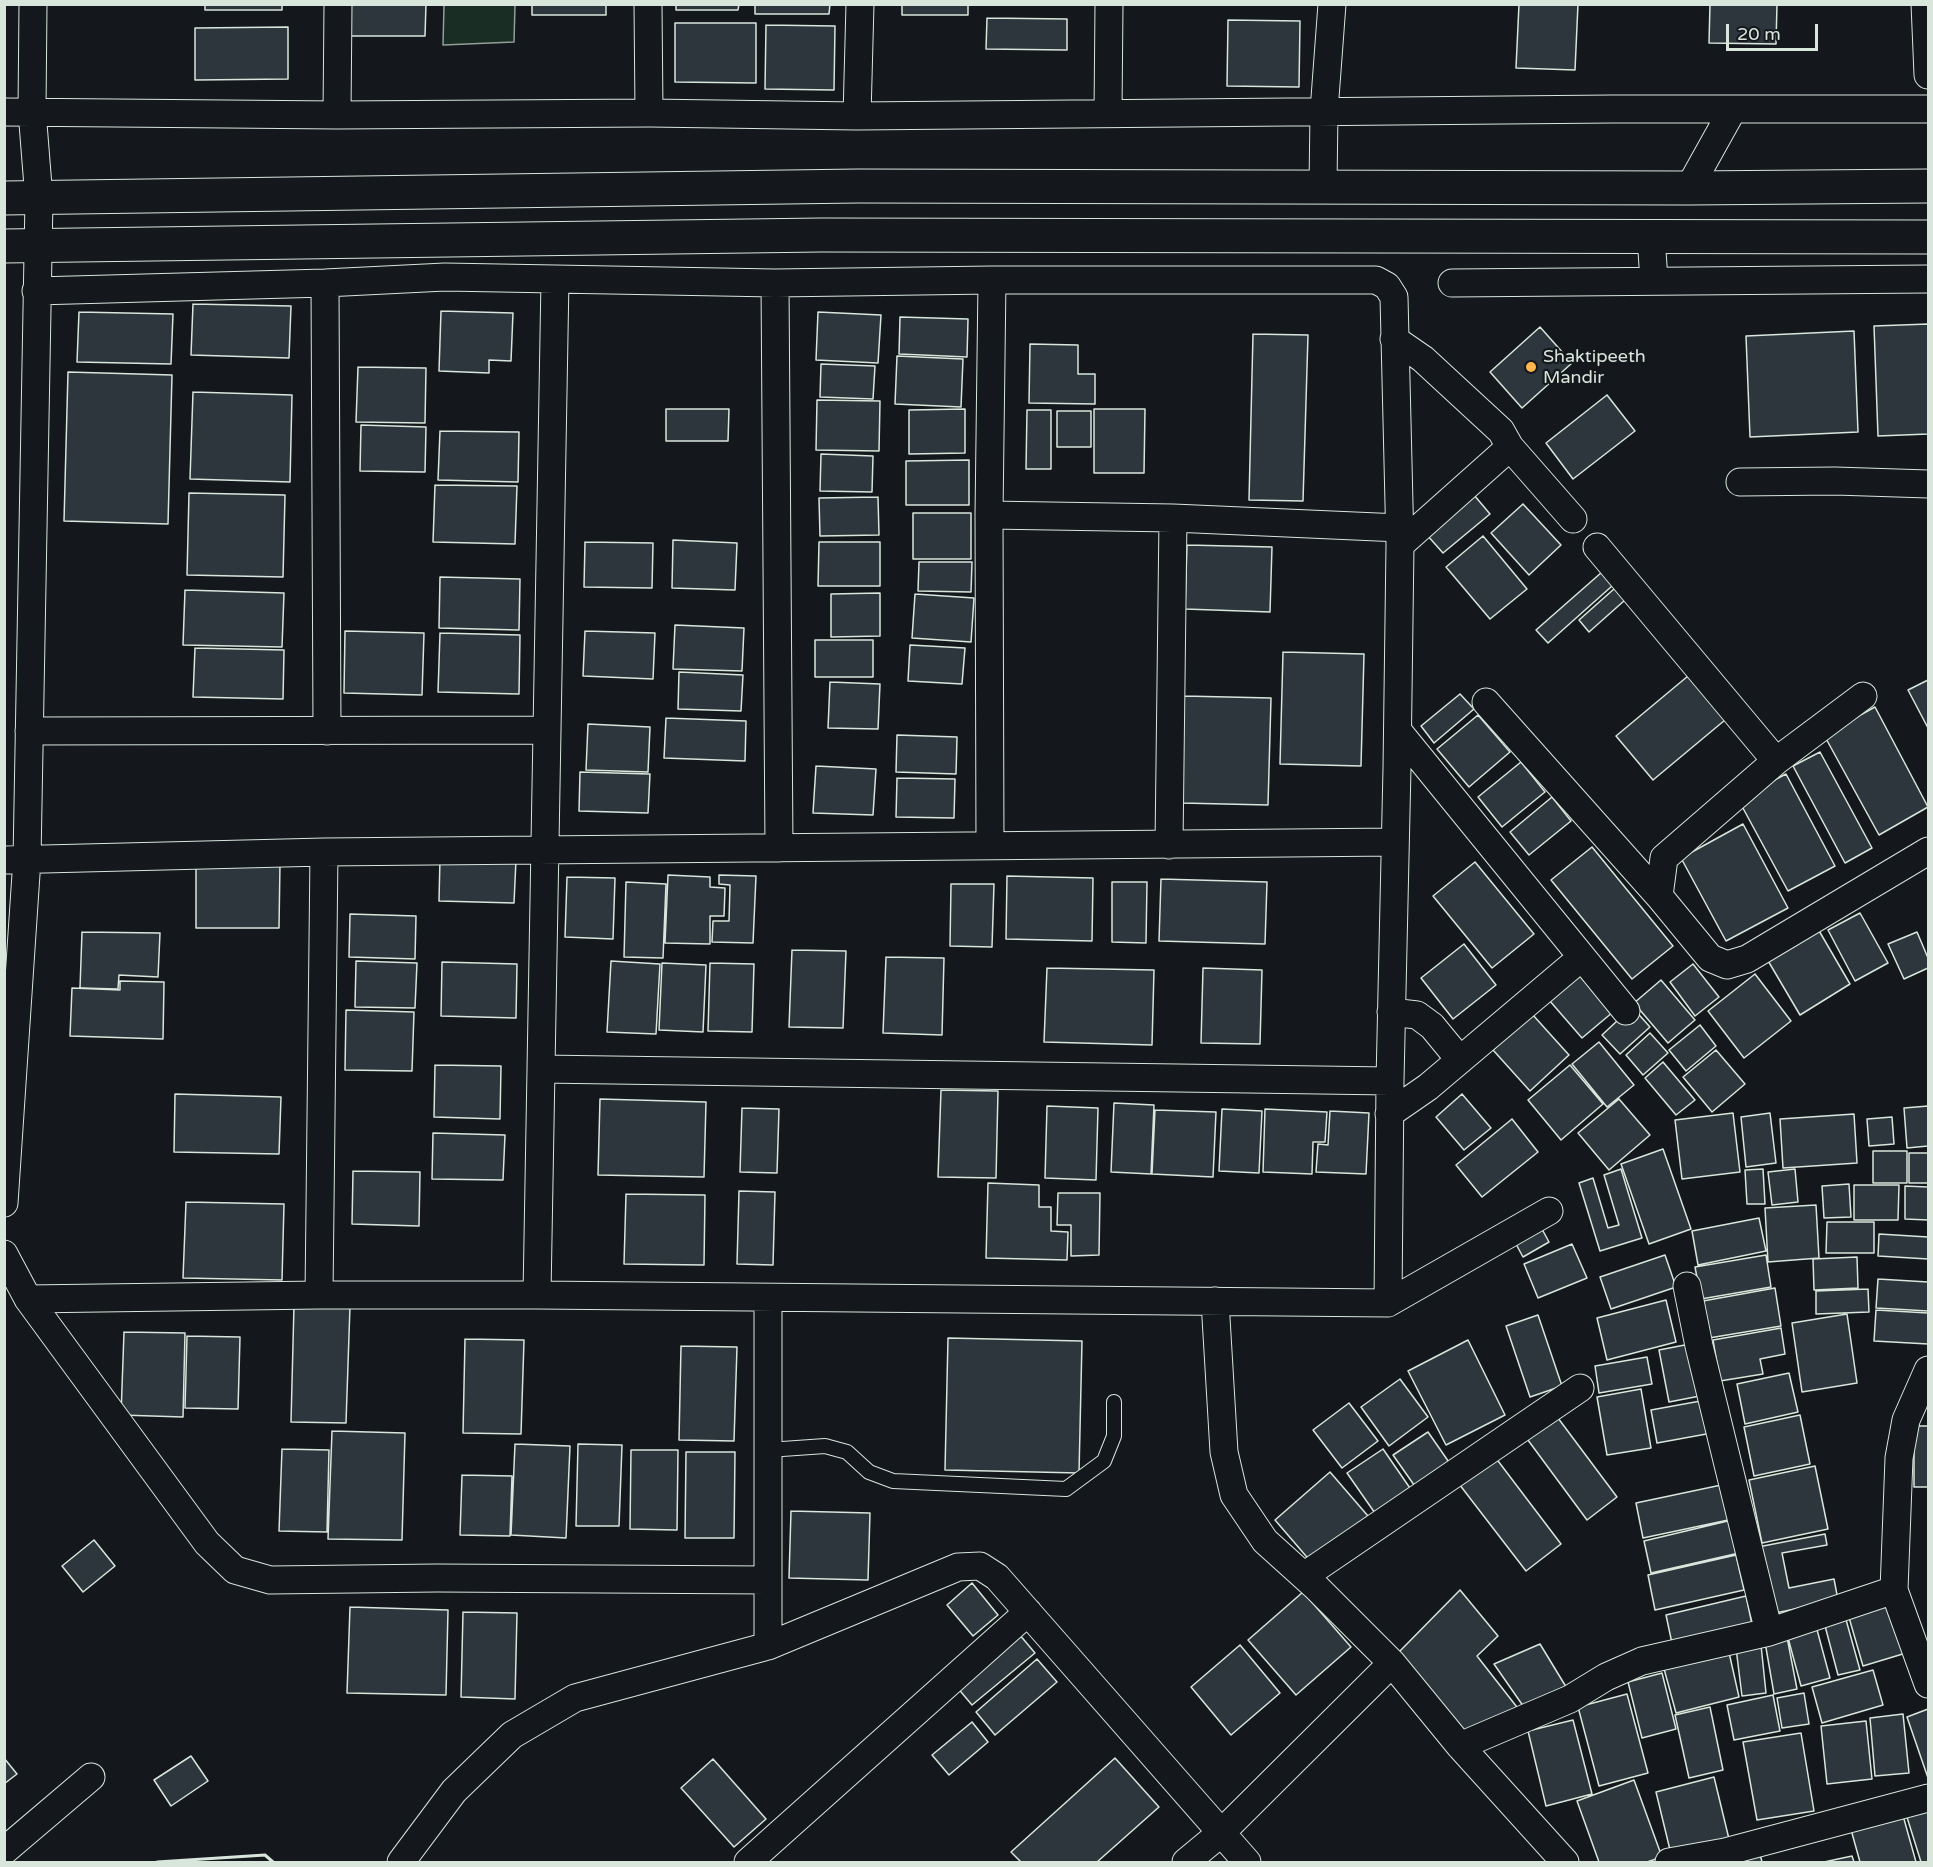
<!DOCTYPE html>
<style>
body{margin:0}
#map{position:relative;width:1933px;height:1867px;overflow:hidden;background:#14181c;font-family:"Varela Round",sans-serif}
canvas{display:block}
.frame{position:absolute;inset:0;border:6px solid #d8e6dc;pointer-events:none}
.scale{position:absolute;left:1726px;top:24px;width:92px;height:27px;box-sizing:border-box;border:3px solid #d8e6dc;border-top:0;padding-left:8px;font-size:18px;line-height:21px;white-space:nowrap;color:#d8e6dc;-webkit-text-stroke:4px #14181c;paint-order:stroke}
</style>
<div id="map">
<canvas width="1933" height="1867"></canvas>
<div class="frame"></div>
<div class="scale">20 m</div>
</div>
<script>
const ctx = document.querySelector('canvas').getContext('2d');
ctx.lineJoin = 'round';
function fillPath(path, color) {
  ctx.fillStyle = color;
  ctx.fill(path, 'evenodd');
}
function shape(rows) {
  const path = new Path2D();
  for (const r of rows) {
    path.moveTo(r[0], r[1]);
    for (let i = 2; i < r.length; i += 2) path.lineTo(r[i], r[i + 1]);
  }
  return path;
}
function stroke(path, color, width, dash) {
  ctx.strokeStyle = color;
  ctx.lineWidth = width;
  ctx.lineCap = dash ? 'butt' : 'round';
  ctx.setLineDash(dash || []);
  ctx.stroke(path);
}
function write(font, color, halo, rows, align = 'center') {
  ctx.font = font + ' "Varela Round",sans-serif';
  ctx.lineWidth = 4.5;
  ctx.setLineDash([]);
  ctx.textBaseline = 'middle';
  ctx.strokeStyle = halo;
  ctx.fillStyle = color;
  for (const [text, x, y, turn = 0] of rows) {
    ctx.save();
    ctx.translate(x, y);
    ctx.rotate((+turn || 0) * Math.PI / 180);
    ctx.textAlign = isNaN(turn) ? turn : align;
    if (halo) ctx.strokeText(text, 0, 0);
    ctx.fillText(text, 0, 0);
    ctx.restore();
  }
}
const green = shape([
 [444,5,515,5,514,42,443,45,444,5]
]);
fillPath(green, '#1a2d24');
stroke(green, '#939e99', 1.5);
const building = shape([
 [205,4,282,4,282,10,205,10,205,4],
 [350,4,426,4,425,36,350,36,350,4],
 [532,4,606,4,606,15,532,15,532,4],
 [676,4,739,4,738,10,676,10,676,4],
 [755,4,830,4,829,14,755,14,755,4],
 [902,4,968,4,968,15,902,15,902,4],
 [1519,4,1578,4,1575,70,1516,68,1519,4],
 [1710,4,1777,4,1776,44,1709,43,1710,4],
 [987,18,1067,19,1067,50,986,49,987,18],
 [1228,20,1300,21,1299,87,1227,86,1228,20],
 [675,23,756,23,756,83,675,82,675,23],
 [766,25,835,26,834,90,765,89,766,25],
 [288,27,288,79,195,80,195,28,288,27],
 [193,304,291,306,289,358,191,355,193,304],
 [441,311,513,313,511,361,489,360,489,373,439,371,441,311],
 [79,312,173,314,171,364,77,362,79,312],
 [818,312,881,315,878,363,816,360,818,312],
 [900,317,968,319,967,357,899,354,900,317],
 [1928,324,1928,434,1878,436,1874,326,1928,324],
 [1540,327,1572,363,1522,408,1490,372,1540,327],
 [1854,331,1858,432,1750,437,1746,336,1854,331],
 [1253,334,1308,335,1303,501,1249,500,1253,334],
 [1030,344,1078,345,1078,374,1095,374,1095,404,1029,403,1030,344],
 [897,356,963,359,961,407,895,404,897,356],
 [821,364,875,366,873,399,820,397,821,364],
 [358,367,426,368,425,423,356,422,358,367],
 [68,372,172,375,168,524,64,521,68,372],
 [193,392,292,395,290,482,190,479,193,392],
 [1607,395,1635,431,1573,479,1546,443,1607,395],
 [817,400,880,401,879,451,816,450,817,400],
 [666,409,729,409,728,441,666,441,666,409],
 [965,409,965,453,909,454,909,410,965,409],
 [1094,409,1145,409,1144,473,1094,473,1094,409],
 [1027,410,1051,410,1051,469,1026,469,1027,410],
 [1057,411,1091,411,1091,447,1057,447,1057,411],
 [361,425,426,427,425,472,360,471,361,425],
 [440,431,519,432,518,482,438,480,440,431],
 [821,454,873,456,872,492,820,491,821,454],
 [969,460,969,505,906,505,906,461,969,460],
 [435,485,517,486,515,544,433,542,435,485],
 [189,493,285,495,283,577,187,575,189,493],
 [1474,495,1490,514,1443,553,1427,535,1474,495],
 [878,497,879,535,820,536,819,498,878,497],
 [1523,504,1561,545,1529,575,1491,533,1523,504],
 [913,513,971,513,971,559,913,559,913,513],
 [1483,536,1527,589,1490,619,1446,567,1483,536],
 [673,540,737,543,735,590,672,588,673,540],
 [585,542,653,543,652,588,584,587,585,542],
 [819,542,880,542,880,586,818,586,819,542],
 [1187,545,1272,547,1270,612,1185,609,1187,545],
 [919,562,972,562,971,592,918,591,919,562],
 [1610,565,1621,578,1548,643,1536,630,1610,565],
 [440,577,520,579,519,630,439,628,440,577],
 [1623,581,1634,592,1589,632,1579,620,1623,581],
 [185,590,284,593,282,647,183,645,185,590],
 [880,593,880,636,831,637,831,594,880,593],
 [915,594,974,598,971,642,912,638,915,594],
 [675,625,744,628,742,671,673,669,675,625],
 [345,631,424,633,422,695,344,693,345,631],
 [585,631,655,633,653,679,583,676,585,631],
 [440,633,520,635,519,694,438,692,440,633],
 [815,640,873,640,873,677,815,677,815,640],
 [910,645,965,648,962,684,908,681,910,645],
 [195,648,284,650,283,699,193,697,195,648],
 [1283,652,1364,654,1361,766,1280,764,1283,652],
 [679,672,743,675,741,711,678,709,679,672],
 [1688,676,1725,720,1653,780,1616,736,1688,676],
 [1928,680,1928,728,1908,690,1928,680],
 [830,682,880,684,878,729,828,728,830,682],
 [1460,694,1474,709,1434,743,1421,726,1460,694],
 [1184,696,1271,698,1268,805,1181,803,1184,696],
 [1875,707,1928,807,1879,835,1824,735,1875,707],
 [1478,715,1510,752,1469,787,1437,749,1478,715],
 [666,718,746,721,745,761,664,758,666,718],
 [588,724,650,727,648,772,586,770,588,724],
 [897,735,957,737,956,774,896,772,897,735],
 [1820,752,1872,848,1845,863,1793,766,1820,752],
 [1521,762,1545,792,1502,827,1478,797,1521,762],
 [816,766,876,769,873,815,813,813,816,766],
 [580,772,650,774,648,813,579,811,580,772],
 [1786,774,1835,866,1788,891,1738,799,1786,774],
 [897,778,955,779,954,818,896,817,897,778],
 [1552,797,1571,821,1529,855,1510,832,1552,797],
 [1743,824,1788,908,1726,941,1681,858,1743,824],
 [1592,847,1673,946,1632,979,1551,880,1592,847],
 [440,858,516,860,514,903,439,901,440,858],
 [1475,862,1534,934,1492,968,1433,896,1475,862],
 [196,863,280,863,279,928,196,928,196,863],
 [668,875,710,877,710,887,725,888,724,916,710,916,710,944,665,943,668,875],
 [719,875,756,876,753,943,712,942,713,921,729,921,730,885,719,884,719,875],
 [1007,876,1093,878,1092,941,1006,939,1007,876],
 [567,877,615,878,613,939,565,937,567,877],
 [1161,879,1267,882,1265,944,1159,941,1161,879],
 [626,882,666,884,663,958,624,957,626,882],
 [1112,882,1147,882,1146,943,1112,942,1112,882],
 [951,884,994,884,992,947,950,946,951,884],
 [1860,913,1888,963,1855,981,1828,930,1860,913],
 [350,914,416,916,415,959,349,957,350,914],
 [1818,929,1850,984,1800,1015,1767,959,1818,929],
 [82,932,160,933,158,977,119,975,118,989,80,988,82,932],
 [1917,932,1928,958,1928,968,1904,979,1888,944,1917,932],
 [1464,944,1496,985,1453,1019,1421,978,1464,944],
 [792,950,846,951,843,1028,789,1027,792,950],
 [886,957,944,958,942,1035,883,1033,886,957],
 [356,961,417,963,415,1008,355,1007,356,961],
 [611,961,660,964,656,1034,607,1032,611,961],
 [442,962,517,964,516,1018,441,1016,442,962],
 [662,963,706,965,703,1032,659,1030,662,963],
 [710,963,754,964,752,1032,708,1031,710,963],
 [1693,964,1719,997,1695,1016,1670,982,1693,964],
 [1047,968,1154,970,1152,1045,1044,1042,1047,968],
 [1203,968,1262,970,1260,1044,1201,1043,1203,968],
 [1580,974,1613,1012,1582,1038,1549,1000,1580,974],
 [1755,974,1791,1021,1744,1058,1708,1011,1755,974],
 [1661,980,1695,1020,1668,1043,1634,1003,1661,980],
 [120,981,164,982,163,1039,70,1036,72,988,120,990,120,981],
 [1632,1007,1650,1027,1620,1054,1602,1035,1632,1007],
 [346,1010,414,1012,412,1071,345,1070,346,1010],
 [1532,1014,1569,1055,1530,1091,1493,1050,1532,1014],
 [1700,1025,1716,1046,1686,1071,1669,1050,1700,1025],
 [1650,1033,1668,1053,1643,1075,1626,1055,1650,1033],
 [1599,1042,1634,1085,1607,1107,1572,1064,1599,1042],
 [1716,1050,1745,1084,1712,1112,1683,1077,1716,1050],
 [1663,1062,1695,1100,1676,1115,1645,1078,1663,1062],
 [435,1065,501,1066,500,1119,434,1117,435,1065],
 [1570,1065,1603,1104,1561,1140,1528,1100,1570,1065],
 [941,1090,998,1091,996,1178,938,1177,941,1090],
 [175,1094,281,1097,279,1154,174,1152,175,1094],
 [1462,1094,1491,1128,1464,1150,1436,1117,1462,1094],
 [600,1099,706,1102,704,1177,598,1175,600,1099],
 [1619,1099,1650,1135,1609,1170,1578,1133,1619,1099],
 [1114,1103,1154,1105,1151,1174,1111,1172,1114,1103],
 [1047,1106,1098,1108,1096,1180,1045,1178,1047,1106],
 [1928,1106,1928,1146,1907,1148,1904,1108,1928,1106],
 [742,1108,779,1109,777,1173,740,1172,742,1108],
 [1222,1109,1262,1111,1259,1173,1219,1171,1222,1109],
 [1265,1109,1327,1112,1325,1142,1313,1142,1312,1174,1263,1172,1265,1109],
 [1155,1110,1216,1112,1213,1177,1152,1174,1155,1110],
 [1330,1111,1369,1113,1366,1174,1316,1172,1318,1144,1328,1145,1330,1111],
 [1733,1113,1740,1172,1682,1179,1675,1120,1733,1113],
 [1770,1113,1776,1163,1746,1167,1741,1117,1770,1113],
 [1854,1114,1857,1163,1783,1168,1780,1119,1854,1114],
 [1892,1117,1894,1144,1869,1146,1867,1119,1892,1117],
 [1512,1119,1538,1152,1482,1197,1456,1165,1512,1119],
 [433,1133,505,1135,503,1180,432,1179,433,1133],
 [1663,1149,1691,1229,1649,1244,1621,1164,1663,1149],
 [1873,1151,1907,1151,1907,1183,1873,1183,1873,1151],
 [1909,1153,1928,1153,1928,1183,1909,1183,1909,1153],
 [1621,1169,1642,1238,1600,1251,1579,1183,1593,1178,1608,1228,1619,1225,1604,1175,1621,1169],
 [1763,1169,1765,1204,1747,1204,1745,1170,1763,1169],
 [1795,1169,1798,1202,1772,1205,1768,1172,1795,1169],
 [353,1171,420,1172,419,1226,352,1224,353,1171],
 [988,1183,1039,1185,1039,1207,1051,1207,1051,1231,1068,1232,1067,1260,986,1258,988,1183],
 [1849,1184,1851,1217,1824,1218,1822,1186,1849,1184],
 [1854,1185,1899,1185,1898,1220,1854,1220,1854,1185],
 [1905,1186,1928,1187,1928,1220,1905,1219,1905,1186],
 [739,1191,775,1192,773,1265,737,1264,739,1191],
 [1058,1193,1100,1193,1099,1255,1071,1256,1071,1225,1057,1225,1058,1193],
 [626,1194,705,1195,704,1265,624,1264,626,1194],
 [186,1202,284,1204,282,1280,183,1278,186,1202],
 [1816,1205,1819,1258,1768,1262,1765,1208,1816,1205],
 [1536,1218,1549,1242,1523,1257,1510,1233,1536,1218],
 [1759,1218,1766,1251,1698,1265,1692,1231,1759,1218],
 [1827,1222,1874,1222,1874,1253,1826,1253,1827,1222],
 [1879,1234,1928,1237,1928,1259,1878,1256,1879,1234],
 [1572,1244,1587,1278,1538,1298,1524,1264,1572,1244],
 [1665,1255,1676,1287,1611,1309,1600,1277,1665,1255],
 [1766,1255,1771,1287,1701,1299,1695,1267,1766,1255],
 [1857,1257,1858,1288,1814,1290,1813,1259,1857,1257],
 [1878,1279,1928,1282,1928,1311,1876,1308,1878,1279],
 [1775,1288,1781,1326,1709,1338,1703,1301,1775,1288],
 [1868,1289,1869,1312,1816,1314,1816,1291,1868,1289],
 [1666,1300,1676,1342,1607,1360,1597,1318,1666,1300],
 [294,1305,350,1306,346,1423,291,1422,294,1305],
 [1876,1310,1928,1313,1928,1344,1874,1341,1876,1310],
 [1847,1314,1857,1383,1802,1392,1792,1323,1847,1314],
 [1538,1315,1562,1386,1530,1397,1506,1326,1538,1315],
 [1781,1328,1785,1354,1760,1359,1763,1374,1720,1381,1713,1340,1781,1328],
 [124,1332,185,1333,183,1417,121,1415,124,1332],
 [187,1336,240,1337,238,1409,185,1408,187,1336],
 [948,1338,1082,1341,1079,1473,945,1470,948,1338],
 [465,1339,524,1340,521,1434,463,1433,465,1339],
 [1468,1340,1505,1415,1446,1445,1408,1371,1468,1340],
 [1695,1343,1705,1395,1669,1402,1659,1350,1695,1343],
 [681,1346,737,1347,734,1441,679,1440,681,1346],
 [1647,1357,1652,1384,1599,1393,1595,1366,1647,1357],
 [1789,1373,1798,1412,1745,1424,1737,1384,1789,1373],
 [1400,1379,1428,1417,1389,1446,1361,1407,1400,1379],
 [1641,1389,1651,1448,1607,1455,1597,1397,1641,1389],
 [1706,1400,1712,1433,1657,1443,1651,1410,1706,1400],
 [1349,1403,1378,1441,1342,1468,1313,1430,1349,1403],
 [1552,1410,1617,1497,1587,1520,1522,1432,1552,1410],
 [1800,1415,1810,1464,1754,1476,1744,1427,1800,1415],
 [1914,1426,1928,1426,1928,1487,1914,1487,1914,1426],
 [332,1431,405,1433,402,1540,328,1539,332,1431],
 [1428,1432,1453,1468,1419,1492,1393,1455,1428,1432],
 [515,1444,570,1446,566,1538,511,1535,515,1444],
 [578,1444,622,1445,619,1526,576,1526,578,1444],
 [282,1449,329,1450,327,1532,279,1531,282,1449],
 [1383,1449,1412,1491,1377,1516,1347,1473,1383,1449],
 [631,1450,678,1450,677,1530,630,1529,631,1450],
 [686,1452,735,1452,734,1538,685,1538,686,1452],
 [1492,1453,1561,1544,1526,1571,1456,1480,1492,1453],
 [1815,1466,1828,1529,1762,1543,1749,1480,1815,1466],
 [1330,1472,1368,1516,1312,1563,1275,1520,1330,1472],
 [462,1475,512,1476,510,1536,460,1535,462,1475],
 [1726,1484,1733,1519,1643,1538,1636,1503,1726,1484],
 [791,1511,870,1513,868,1580,789,1578,791,1511],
 [1732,1520,1739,1553,1651,1573,1644,1541,1732,1520],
 [1825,1534,1827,1545,1782,1553,1789,1588,1834,1579,1838,1600,1771,1614,1758,1547,1825,1534],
 [94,1540,115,1566,83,1592,62,1566,94,1540],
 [1736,1555,1744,1590,1655,1610,1648,1575,1736,1555],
 [972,1583,998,1615,973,1636,947,1605,972,1583],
 [1460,1590,1498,1636,1477,1656,1520,1711,1466,1734,1399,1652,1460,1590],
 [1303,1592,1351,1647,1296,1695,1248,1640,1303,1592],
 [1746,1596,1753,1629,1673,1648,1666,1615,1746,1596],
 [1889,1600,1906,1653,1863,1666,1848,1614,1889,1600],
 [350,1607,448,1610,446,1695,347,1693,350,1607],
 [463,1612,517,1613,515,1699,461,1697,463,1612],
 [1845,1616,1860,1670,1838,1675,1824,1622,1845,1616],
 [1816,1626,1830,1678,1801,1686,1787,1634,1816,1626],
 [1019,1634,1035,1653,972,1705,956,1686,1019,1634],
 [1787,1637,1797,1689,1774,1694,1765,1642,1787,1637],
 [1540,1644,1571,1695,1528,1713,1494,1664,1540,1644],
 [1240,1645,1280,1693,1231,1735,1191,1687,1240,1645],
 [1761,1645,1766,1693,1742,1696,1736,1648,1761,1645],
 [1728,1648,1739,1697,1676,1713,1663,1665,1728,1648],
 [1037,1659,1057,1682,995,1735,976,1712,1037,1659],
 [1873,1670,1883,1705,1822,1723,1812,1687,1873,1670],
 [1662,1673,1676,1729,1642,1738,1628,1682,1662,1673],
 [1804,1693,1809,1724,1782,1728,1777,1698,1804,1693],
 [1627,1694,1648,1773,1599,1786,1578,1707,1627,1694],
 [1773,1695,1780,1731,1734,1740,1727,1705,1773,1695],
 [1710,1707,1723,1770,1689,1778,1675,1715,1710,1707],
 [1928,1709,1928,1778,1907,1717,1928,1709],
 [1903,1714,1909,1773,1875,1776,1870,1718,1903,1714],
 [1573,1720,1592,1794,1546,1806,1528,1731,1573,1720],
 [1866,1721,1872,1779,1827,1784,1821,1726,1866,1721],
 [972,1722,988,1742,949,1775,932,1755,972,1722],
 [1801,1733,1814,1811,1757,1820,1743,1742,1801,1733],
 [191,1756,208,1781,171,1806,154,1780,191,1756],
 [4,1758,17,1774,4,1784,4,1758],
 [1115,1758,1159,1807,1097,1862,1021,1862,1011,1852,1115,1758],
 [713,1759,766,1819,734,1847,681,1788,713,1759],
 [1714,1777,1729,1839,1671,1854,1656,1792,1714,1777],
 [1634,1780,1662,1857,1647,1862,1599,1862,1577,1801,1634,1780],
 [1928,1808,1928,1862,1921,1862,1906,1814,1928,1808],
 [1902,1812,1916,1862,1860,1862,1850,1826,1902,1812],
 [1759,1850,1762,1862,1717,1862,1759,1850],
 [1852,1856,1854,1862,1824,1862,1852,1856]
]);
fillPath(building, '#2c363c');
stroke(building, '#d8e6dc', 1.5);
const service = shape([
 [768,1450,825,1446,847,1452,869,1472,893,1481,1066,1489,1104,1461,1114,1436,1114,1402]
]);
const minor = shape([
 [648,4,649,113],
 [1925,4,1928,75],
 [4,112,337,115,649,113,857,116,1612,109,1928,109],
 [1108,113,1109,4],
 [337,115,338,4],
 [857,116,860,4],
 [1323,187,1324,111,1332,4],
 [1689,188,1733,109],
 [1651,236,1654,281],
 [325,283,327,731],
 [775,283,779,848],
 [1452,283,1928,279],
 [36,291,325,283,445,277,775,283,992,280,1376,280,1387,286,1394,297,1400,545,1397,768,1390,1081,1388,1303],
 [1394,339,1423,359,1501,431,1510,447,1400,545],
 [1510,447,1573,519],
 [1740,482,1835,481,1928,484],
 [989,515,1173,518,1400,528],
 [1597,547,1776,761],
 [1486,702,1659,896,1710,958,1727,965,1747,959,1928,851],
 [29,731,547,730],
 [1398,731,1626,1011],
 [1169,845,1173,518],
 [990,846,989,515,992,280],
 [4,860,324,852,1395,842],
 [1659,896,1664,858,1776,761,1863,696],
 [1391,1012,1417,1015,1432,1026,1460,1060],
 [541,1069,1390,1081],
 [1389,1114,1428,1087,1582,957],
 [4,1203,27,859,39,199,32,111,33,4],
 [4,1254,28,1299,207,1543,235,1570,270,1580,437,1578,768,1580],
 [1687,1286,1699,1346,1769,1632],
 [319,1295,324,852],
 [537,1295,555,279],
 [768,1298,768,1646],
 [28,1299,319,1295,537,1295,1388,1303,1549,1211],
 [1215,1301,1224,1452,1234,1495,1265,1541,1316,1587,1392,1663,1460,1746,1565,1862],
 [1928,1370,1906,1420,1899,1458,1894,1590,1928,1684],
 [1304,1576,1580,1388],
 [1460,1746,1570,1699,1606,1677,1642,1661,1769,1632,1894,1590],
 [4,1851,91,1777],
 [401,1862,454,1791,512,1735,575,1698,768,1646,958,1567,980,1566,997,1577,1247,1862],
 [748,1862,1028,1612],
 [1186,1862,1221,1833,1392,1663],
 [1669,1862,1725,1852,1928,1798]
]);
const tertiary = shape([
 [4,198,858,186,1689,188,1928,186],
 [4,246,821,235,1928,237]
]);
stroke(service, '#d8e6dc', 16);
stroke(minor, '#d8e6dc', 29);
stroke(tertiary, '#d8e6dc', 35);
stroke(service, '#14181c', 14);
stroke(minor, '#14181c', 27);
stroke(tertiary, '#14181c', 33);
stroke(shape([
 [157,1862,265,1855,273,1862]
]), '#d8e6dc', 3);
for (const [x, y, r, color] of [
 [1531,367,6,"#ffb74d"]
]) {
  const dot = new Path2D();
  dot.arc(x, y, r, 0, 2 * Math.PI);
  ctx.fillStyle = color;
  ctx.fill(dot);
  stroke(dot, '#14181c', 2);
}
write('18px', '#d8e6dc', '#14181c', [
 ["Shaktipeeth",1543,357],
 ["Mandir",1543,378]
], 'left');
</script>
